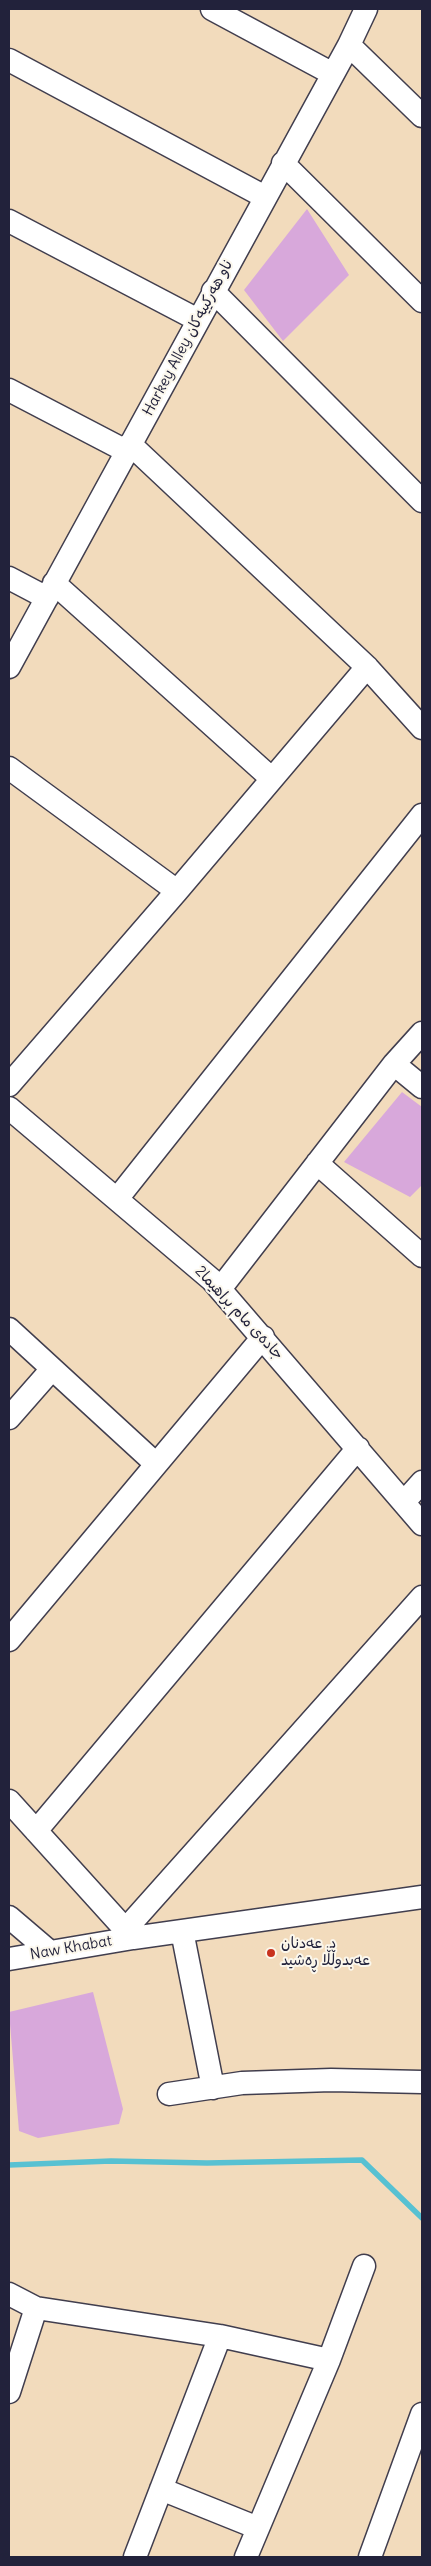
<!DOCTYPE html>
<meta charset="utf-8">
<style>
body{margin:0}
#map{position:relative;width:431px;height:2566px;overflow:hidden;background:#f2dbbc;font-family:Delius,sans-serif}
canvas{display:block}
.frame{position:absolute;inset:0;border:10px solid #22223b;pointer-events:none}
</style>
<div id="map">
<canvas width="431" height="2566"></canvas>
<div class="frame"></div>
</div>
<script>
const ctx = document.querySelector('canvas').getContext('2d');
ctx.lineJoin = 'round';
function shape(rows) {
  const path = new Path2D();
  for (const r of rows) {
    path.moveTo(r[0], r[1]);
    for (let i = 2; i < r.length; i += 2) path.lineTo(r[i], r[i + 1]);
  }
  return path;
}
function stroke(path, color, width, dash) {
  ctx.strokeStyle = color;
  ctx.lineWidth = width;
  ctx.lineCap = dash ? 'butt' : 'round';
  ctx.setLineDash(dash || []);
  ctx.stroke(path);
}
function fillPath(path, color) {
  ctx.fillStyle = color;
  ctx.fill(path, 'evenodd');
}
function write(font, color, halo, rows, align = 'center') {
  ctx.font = font + ' Delius,"Playpen Sans Arabic",sans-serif';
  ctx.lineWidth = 4;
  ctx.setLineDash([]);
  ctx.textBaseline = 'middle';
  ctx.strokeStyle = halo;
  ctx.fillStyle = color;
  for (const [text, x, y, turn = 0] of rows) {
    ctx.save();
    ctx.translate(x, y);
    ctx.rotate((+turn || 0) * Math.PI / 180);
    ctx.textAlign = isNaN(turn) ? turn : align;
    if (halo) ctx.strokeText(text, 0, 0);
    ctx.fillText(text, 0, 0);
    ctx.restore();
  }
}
stroke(shape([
 [9,2165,111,2161,207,2163,362,2160,422,2218]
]), '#57c1d2', 5.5);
fillPath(shape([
 [307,209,349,275,283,341,244,290],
 [402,1092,422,1107,422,1185,410,1197,344,1162],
 [93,1992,123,2109,119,2124,38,2138,19,2131,9,2012]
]), '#d8a8db');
const minor = shape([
 [212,9,333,74],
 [349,45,422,116],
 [9,60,265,197],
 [283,163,422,301],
 [9,221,198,320],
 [213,291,422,501],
 [9,390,126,451],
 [130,444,367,667,422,728],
 [9,578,47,598],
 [54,583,271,778],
 [9,667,349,45,366,9],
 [9,768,177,891],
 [394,1064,422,1087],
 [9,1085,177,891,367,667],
 [9,1108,212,1280,422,1524],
 [317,1163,422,1256],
 [117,1199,422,815],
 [220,1289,394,1064,422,1033],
 [9,1329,156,1464],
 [9,1418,52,1369],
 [404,1502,422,1482],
 [9,1640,263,1337],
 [9,1801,133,1938],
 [36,1831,358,1448],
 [9,1917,50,1952],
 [125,1930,422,1597],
 [182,1931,213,2088],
 [9,1959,133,1938,422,1897],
 [169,2094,242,2083,331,2080,422,2082],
 [9,2294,36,2308,220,2336,329,2360],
 [9,2392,36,2308],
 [161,2489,258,2528],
 [135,2557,220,2336],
 [246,2557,329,2360,364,2266],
 [370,2557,422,2414]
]);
stroke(minor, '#413e4e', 25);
stroke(minor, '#fff', 22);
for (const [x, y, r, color] of [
 [271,1953,5,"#c8321e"]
]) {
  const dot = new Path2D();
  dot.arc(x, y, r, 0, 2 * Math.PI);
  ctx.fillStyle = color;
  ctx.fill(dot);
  stroke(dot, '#fbf7ec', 2);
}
write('15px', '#22223b', '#fbf7ec', [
 ["Harkey Alley ناو هەركييەكان",188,338,-62],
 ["جادەی مام براهیما2",239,1313,47],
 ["Naw Khabat",71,1948,-10]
]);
write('15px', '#22223b', '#fbf7ec', [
 ["د. عەدنان",281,1944],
 ["عەبدوڵڵا ڕەشید",281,1961]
], 'left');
</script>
